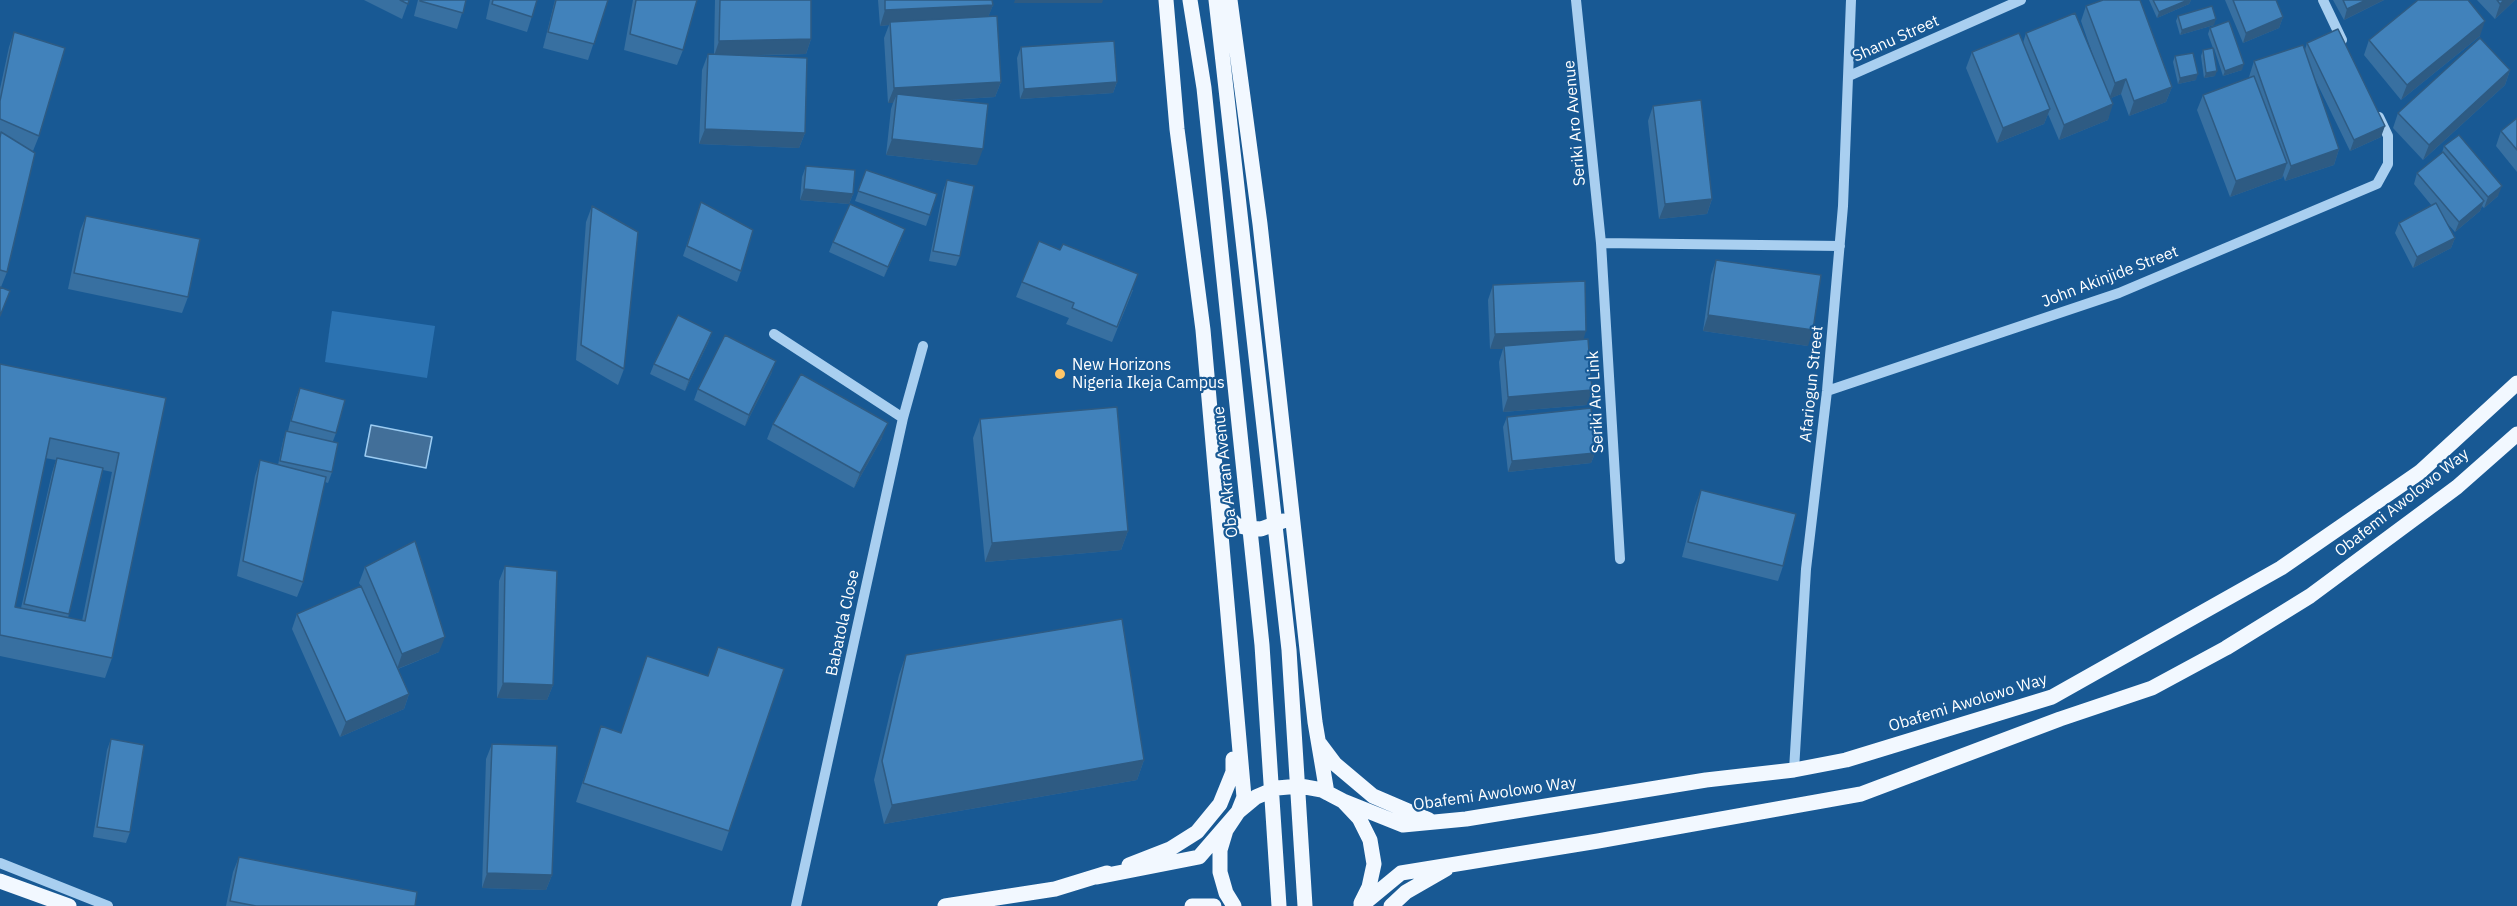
<!DOCTYPE html>
<style>
body{margin:0}
canvas{display:block;background:#185994}
</style>
<canvas width="2517" height="906"></canvas>
<script>
const ctx = document.querySelector('canvas').getContext('2d');
ctx.lineJoin = 'round';
function fillPath(path, color) {
  ctx.fillStyle = color;
  ctx.fill(path, 'evenodd');
}
function shape(rows) {
  const path = new Path2D();
  for (const r of rows) {
    path.moveTo(r[0], r[1]);
    for (let i = 2; i < r.length; i += 2) path.lineTo(r[i], r[i + 1]);
  }
  return path;
}
function stroke(path, color, width, dash) {
  ctx.strokeStyle = color;
  ctx.lineWidth = width;
  ctx.lineCap = dash ? 'butt' : 'round';
  ctx.setLineDash(dash || []);
  ctx.stroke(path);
}
function write(font, color, halo, rows, align = 'center') {
  ctx.font = font + ' "IBM Plex Sans",sans-serif';
  ctx.lineWidth = 4.5;
  ctx.setLineDash([]);
  ctx.textBaseline = 'middle';
  ctx.strokeStyle = halo;
  ctx.fillStyle = color;
  for (const [text, x, y, turn = 0] of rows) {
    ctx.save();
    ctx.translate(x, y);
    ctx.rotate((+turn || 0) * Math.PI / 180);
    ctx.textAlign = isNaN(turn) ? turn : align;
    if (halo) ctx.strokeText(text, 0, 0);
    ctx.fillText(text, 0, 0);
    ctx.restore();
  }
}
fillPath(shape([
 [332,311,435,326,427,378,325,362]
]), '#2c73b2');
const water = shape([
 [371,425,432,437,426,468,365,456,371,425]
]);
fillPath(water, '#426f99');
stroke(water, '#9cccf2', 1.5);
stroke(shape([
 [1576,0,1601,243,1620,559],
 [2323,0,2342,40],
 [1849,76,2021,0],
 [1601,243,1840,246],
 [774,334,903,418],
 [1827,391,2119,293,2377,184,2388,164,2388,136,2379,117],
 [1794,770,1806,569,1827,391,1843,206,1851,0],
 [0,863,108,906],
 [796,906,903,418,923,346]
]), '#a9cff0', 10);
stroke(shape([
 [1190,0,1204,88,1262,645,1279,906],
 [1216,0,1289,650,1305,906],
 [1230,0,1260,224,1315,722,1327,793],
 [1219,506,1236,525,1248,528,1261,529,1283,521],
 [1320,744,1335,764,1373,796,1429,820],
 [1343,801,1403,825,1466,819,1706,780,1794,770,1846,760,2052,697,2281,568,2420,472,2517,383],
 [1129,865,1170,849,1197,832,1220,804,1233,772,1233,759],
 [1097,877,1199,857,1238,812,1244,797,1203,330,1177,129,1166,0],
 [0,881,69,906],
 [945,906,1055,889,1107,873],
 [1192,906,1214,906],
 [1234,906,1226,893,1220,872,1220,850,1226,830,1238,812,1256,797,1277,788,1300,786,1322,790,1343,801,1359,818,1370,840,1374,864,1369,887,1361,903],
 [1361,906,1401,873,1598,841,1861,794,2060,719,2152,688,2226,648,2310,596,2457,487,2517,434],
 [1391,906,1406,892,1446,869]
]), '#f2f8ff', 15);
fillPath(shape([
 [364,0,409,0,402,19],
 [418,0,466,0,457,29,414,16],
 [490,0,537,0,527,32,486,19],
 [555,0,608,0,588,60,543,48],
 [633,0,697,0,683,50,677,65,624,50],
 [715,0,811,0,811,39,806,54,742,56,805,133,799,148,699,144,702,70,708,54,714,54],
 [878,0,992,0,993,5,988,17,1001,82,995,97,950,100,977,165,886,155,891,109,893,103,888,103,884,38,889,25,880,26],
 [2149,0,2191,0,2189,4,2157,18],
 [2225,0,2276,0,2283,17,2279,28,2243,43],
 [2333,0,2384,0,2344,20],
 [2477,0,2515,0,2495,19],
 [2086,6,2172,87,2166,102,2129,116,2121,94,2111,98,2108,120,2059,140,2048,114,2044,124,1997,143,1966,68,1972,52,2023,43,2026,33,2096,64,2081,21],
 [2178,16,2214,25,2180,35,2176,21],
 [2210,28,2242,70,2223,76,2214,48,2215,76,2204,78,2201,56,2203,50,2213,48,2208,34],
 [14,32,39,136,33,151,28,149,7,272,1,287,0,287,0,89,9,47],
 [2480,36,2401,100,2364,55,2369,40],
 [2307,43,2381,137,2350,151,2314,77,2339,149,2334,165,2285,181,2283,175,2282,178,2230,197,2197,110,2203,95,2249,78,2249,77,2254,61,2305,50],
 [1021,47,1117,82,1113,93,1020,99,1017,58],
 [2175,56,2196,80,2178,84,2173,62],
 [2510,70,2505,85,2423,160,2393,128,2398,113],
 [1653,106,1712,199,1707,214,1659,219,1648,121],
 [2517,118,2517,172,2496,146,2501,131],
 [2444,146,2498,196,2484,208,2482,206,2480,211,2455,232,2447,223,2455,238,2451,248,2413,268,2395,233,2399,223,2432,206,2414,184,2417,173,2442,153],
 [806,166,853,194,849,204,800,200,802,177],
 [866,170,937,194,926,226,855,201],
 [947,180,960,256,956,266,929,261,943,191],
 [701,202,741,271,737,282,683,256],
 [592,206,624,369,618,385,576,360,586,222],
 [86,216,188,297,182,313,68,289,80,231],
 [901,240,884,277,829,252,833,242],
 [1716,260,1808,346,1703,331,1711,275],
 [1022,282,1133,290,1112,342,1066,324,1069,318,1016,297],
 [1493,285,1583,340,1587,405,1503,412,1499,362,1503,349,1490,349,1488,300],
 [712,332,708,343,685,391,650,374,654,364],
 [0,364,166,398,112,658,105,678,0,656],
 [45,458,56,460,52,473,21,608,15,607],
 [103,470,112,472,82,621,68,618],
 [772,372,745,426,694,400,698,389],
 [300,388,336,433,333,441,332,472,328,483,325,482,303,582,297,597,237,576,255,476,260,460,278,465,283,441,286,431,288,431,296,398],
 [1507,417,1595,453,1591,463,1508,472,1503,427],
 [980,419,1128,531,1121,550,985,562,973,438],
 [773,424,882,438,854,488,767,439],
 [1701,490,1783,566,1778,581,1682,557,1695,506],
 [505,566,553,685,547,700,497,698,499,581],
 [365,567,439,652,398,669,409,694,404,709,340,737,292,629,297,614,361,586,359,583],
 [718,647,729,831,722,851,576,802,601,726,621,733,647,656,708,676],
 [906,655,1144,760,1137,780,884,824,874,780,899,675],
 [111,739,130,832,126,843,93,837,107,750],
 [492,744,552,875,546,890,482,888,486,759],
 [239,857,415,906,226,906,233,872]
]), '#3870a1');
fillPath(shape([
 [1015,0,1103,0,1102,3,1014,3],
 [2188,0,2191,0,2189,4,2157,18,2159,12],
 [2366,0,2384,0,2344,20,2347,9],
 [2504,0,2515,0,2495,19,2500,4],
 [993,5,987,20,890,22,889,25,880,26,885,10],
 [2283,17,2279,28,2243,43,2246,33],
 [2216,19,2214,25,2180,35,2182,30],
 [2485,21,2480,36,2401,100,2407,85],
 [811,39,806,54,714,56,719,41],
 [2244,64,2242,70,2223,76,2225,71],
 [2510,70,2505,85,2423,160,2429,145],
 [2217,71,2215,76,2204,78,2206,73],
 [2198,74,2196,80,2178,84,2180,78],
 [2126,79,2121,94,2109,99,2115,83],
 [1001,82,995,97,896,103,897,94,893,103,888,103,894,88],
 [1117,82,1113,93,1020,99,1024,89],
 [2172,87,2166,102,2129,116,2134,101],
 [2113,104,2108,120,2059,140,2064,125],
 [2050,109,2044,124,1997,143,2003,128],
 [2385,126,2381,137,2350,151,2354,140],
 [705,129,805,133,799,148,699,144],
 [892,139,983,149,977,165,886,155],
 [2339,149,2334,165,2285,181,2291,166],
 [2287,163,2282,178,2230,197,2236,181],
 [2502,186,2498,196,2484,208,2488,197],
 [804,189,853,194,849,204,800,200],
 [1712,199,1707,214,1659,219,1665,204],
 [2484,201,2480,211,2455,232,2459,222],
 [905,229,901,240,884,277,888,267],
 [2455,238,2451,248,2413,268,2417,257],
 [1708,315,1813,330,1808,346,1703,331],
 [1586,331,1581,347,1504,346,1503,349,1490,349,1495,334],
 [712,332,708,343,685,391,689,380],
 [776,361,772,372,745,426,749,415],
 [1592,390,1587,405,1503,412,1508,397],
 [888,423,882,438,854,488,860,473],
 [1595,453,1591,463,1508,472,1512,461],
 [1128,531,1121,550,985,562,992,543],
 [445,637,439,652,397,669,402,654],
 [503,683,553,685,547,700,497,698],
 [409,694,404,709,340,737,346,722],
 [1144,760,1137,780,884,824,892,805],
 [487,873,552,875,546,890,482,888]
]), '#2e5b83');
const building = shape([
 [400,0,409,0,408,4,400,0],
 [420,0,466,0,463,13,420,1,420,0],
 [493,0,537,0,532,17,492,4,493,0],
 [556,0,608,0,594,44,548,32,556,0],
 [636,0,697,0,683,50,630,34,636,0],
 [720,0,811,0,811,39,719,41,720,0],
 [885,0,992,0,993,5,885,10,885,0],
 [2103,0,2140,0,2172,87,2134,101,2126,79,2115,83,2086,6,2103,0],
 [2153,0,2188,0,2159,12,2153,0],
 [2233,0,2276,0,2283,17,2246,33,2233,0],
 [2343,0,2366,0,2347,9,2343,0],
 [2418,0,2468,0,2485,21,2407,85,2369,40,2418,0],
 [2497,0,2504,0,2500,4,2497,0],
 [2212,6,2216,19,2182,30,2178,16,2212,6],
 [2075,13,2113,104,2064,125,2026,33,2075,13],
 [997,16,1001,82,894,88,890,22,997,16],
 [2229,21,2244,64,2225,71,2210,28,2229,21],
 [2338,29,2385,126,2354,140,2307,43,2338,29],
 [14,32,65,48,39,136,0,119,0,101,14,32],
 [2019,33,2050,109,2003,128,1972,52,2019,33],
 [2480,38,2510,70,2429,145,2398,113,2480,38],
 [1114,41,1117,82,1024,89,1021,47,1114,41],
 [2303,45,2339,149,2291,166,2254,61,2303,45],
 [2213,48,2217,71,2206,73,2203,50,2213,48],
 [2193,53,2198,74,2180,78,2175,56,2193,53],
 [708,54,807,58,805,133,705,129,708,54],
 [2254,76,2287,163,2236,181,2203,95,2254,76],
 [897,94,988,104,983,149,892,139,897,94],
 [1701,100,1712,199,1665,204,1653,106,1701,100],
 [2517,118,2517,150,2501,131,2517,118],
 [1,132,35,153,7,272,0,270,0,138,1,132],
 [2459,135,2502,186,2488,197,2444,146,2459,135],
 [2443,152,2484,201,2459,222,2417,173,2443,152],
 [806,166,855,170,853,194,804,189,806,166],
 [866,170,937,194,930,215,858,191,866,170],
 [947,180,974,186,960,256,933,251,947,180],
 [701,202,753,230,741,271,687,246,701,202],
 [2436,203,2455,238,2417,257,2399,223,2436,203],
 [850,204,905,229,888,267,833,242,850,204],
 [592,206,638,232,624,369,581,345,592,206],
 [86,216,200,239,188,297,74,273,86,216],
 [1039,241,1060,250,1063,244,1138,274,1117,327,1072,308,1074,303,1022,282,1039,241],
 [1716,260,1821,275,1813,330,1708,315,1716,260],
 [1585,281,1586,331,1495,334,1493,285,1585,281],
 [0,287,10,291,0,316,0,287],
 [678,315,712,332,689,380,654,364,678,315],
 [725,335,776,361,749,415,698,389,725,335],
 [1588,339,1592,390,1508,397,1504,346,1588,339],
 [0,364,166,398,112,658,0,635,0,364],
 [50,438,119,453,85,621,15,607,50,438],
 [801,374,888,423,860,473,773,424,801,374],
 [300,388,345,400,336,433,291,421,300,388],
 [1117,407,1128,531,992,543,980,419,1117,407],
 [1591,408,1595,453,1512,461,1507,417,1591,408],
 [286,431,338,443,332,472,280,461,286,431],
 [57,458,103,468,69,614,24,604,57,458],
 [260,460,326,477,303,582,243,561,260,460],
 [1701,490,1796,514,1783,566,1688,542,1701,490],
 [415,541,445,637,402,654,365,567,415,541],
 [505,566,557,571,553,685,503,683,505,566],
 [361,586,409,694,346,722,297,614,361,586],
 [1122,619,1144,760,892,805,882,761,906,655,1122,619],
 [718,647,784,669,729,831,583,783,601,726,621,733,647,656,708,676,718,647],
 [111,739,144,745,130,832,97,827,111,739],
 [492,744,557,746,552,875,487,873,492,744],
 [239,857,417,892,415,906,256,906,230,901,239,857]
]);
fillPath(building, '#4182bb');
stroke(building, '#2e5b83', 1.5);
for (const [x, y, r, color] of [
 [1060,374,6,"#ffc668"]
]) {
  const dot = new Path2D();
  dot.arc(x, y, r, 0, 2 * Math.PI);
  ctx.fillStyle = color;
  ctx.fill(dot);
  stroke(dot, '#185994', 2);
}
write('16px', '#fff', '#185994', [
 ["Shanu Street",1896,39,-24],
 ["Seriki Aro Avenue",1575,123,-95],
 ["John Akinjide Street",2110,277,-21],
 ["Afariogun Street",1812,384,-84],
 ["Seriki Aro Link",1596,402,-93],
 ["Oba Akran Avenue",1226,472,-96],
 ["Obafemi Awolowo Way",2402,503,-38],
 ["Babatola Close",843,623,-78],
 ["Obafemi Awolowo Way",1968,703,-17],
 ["Obafemi Awolowo Way",1495,794,-8]
]);
write('16px', '#fff', '#185994', [
 ["New Horizons",1072,365],
 ["Nigeria Ikeja Campus",1072,383]
], 'left');
</script>
